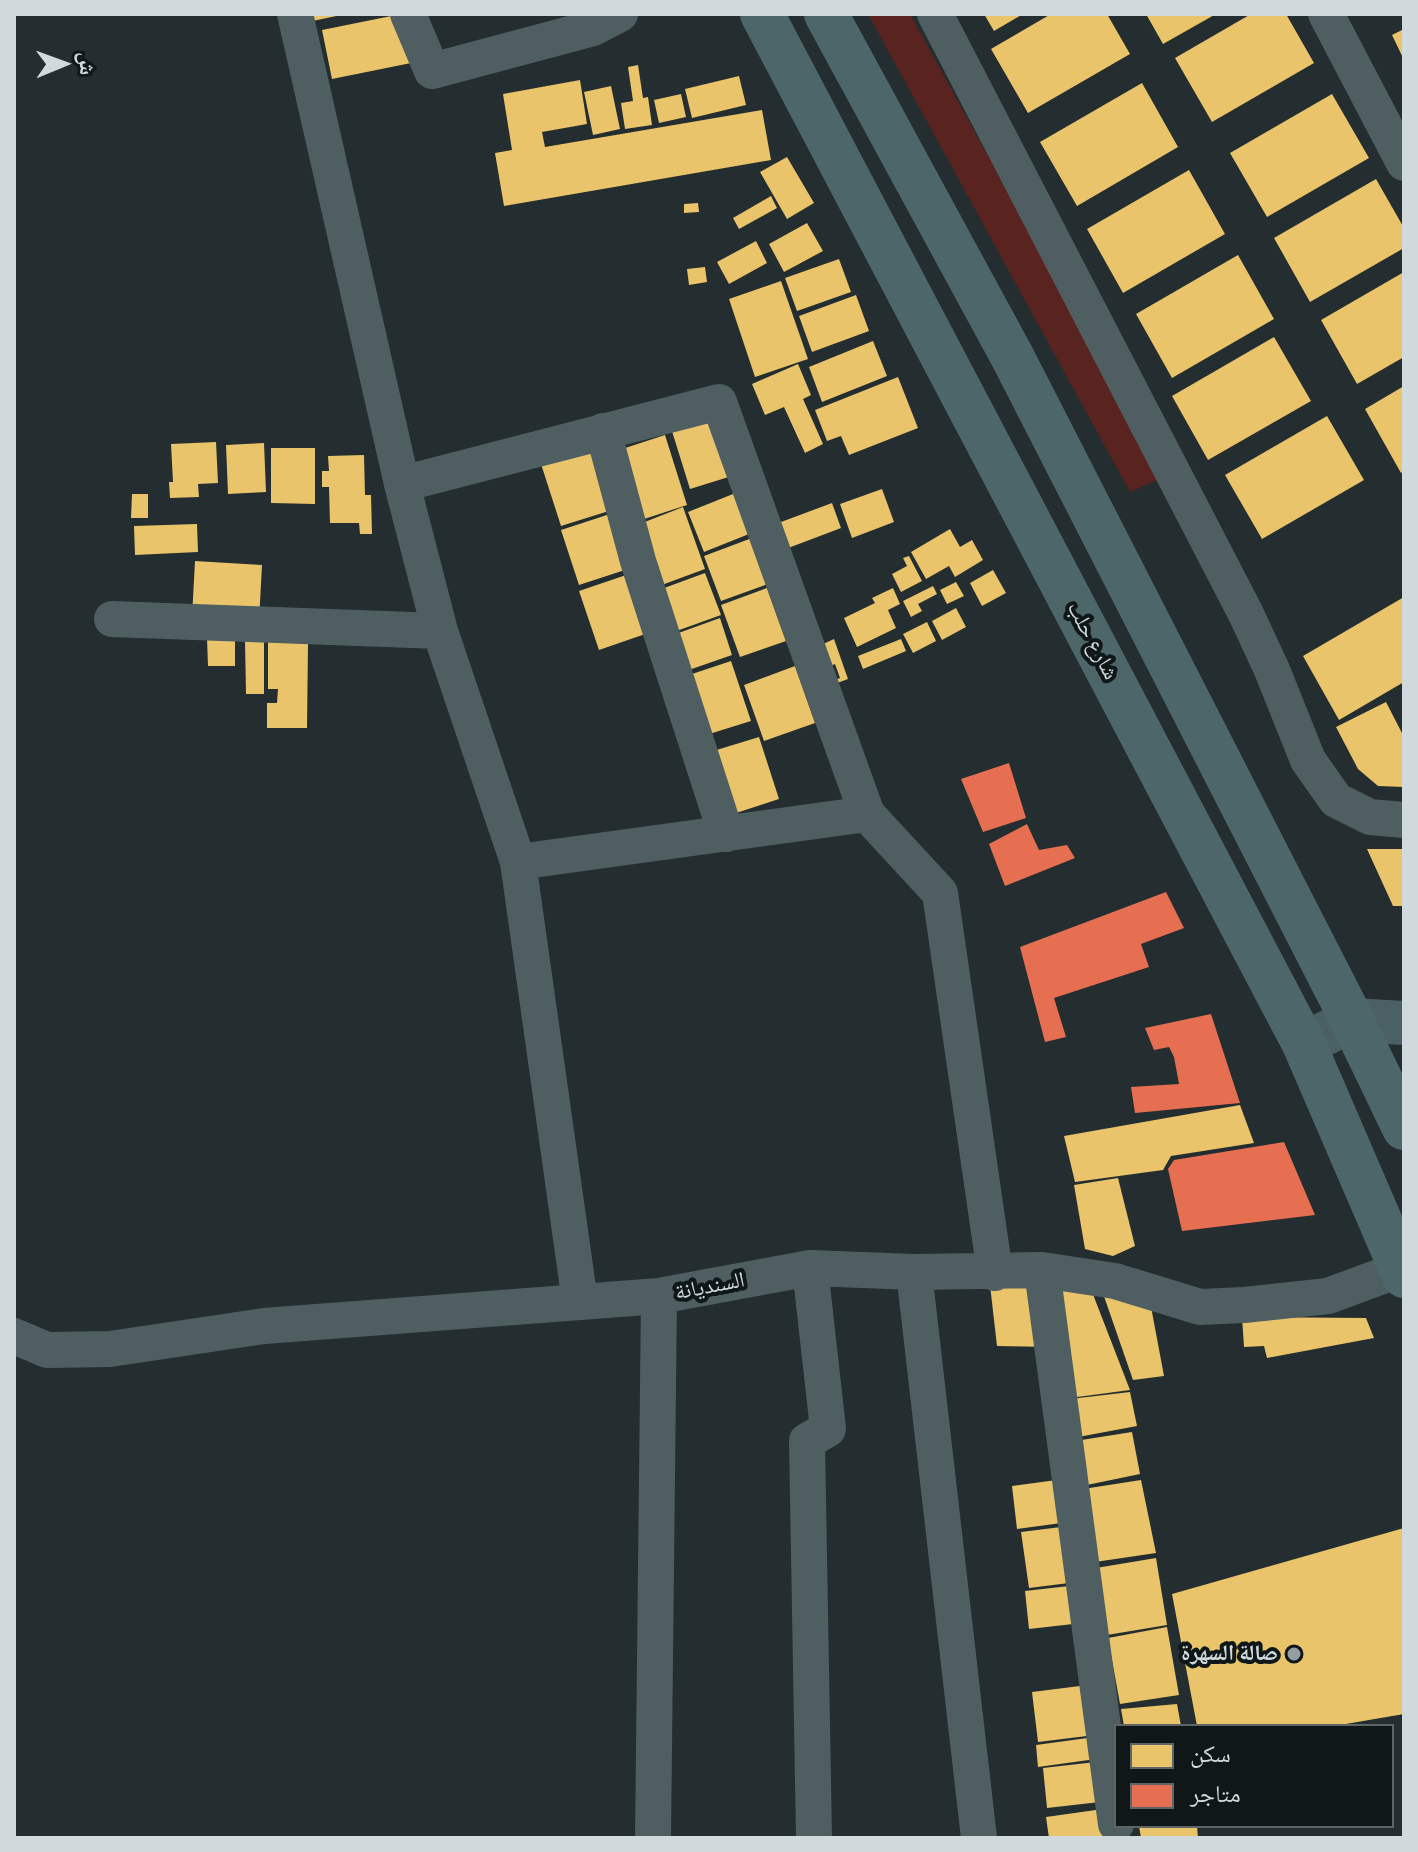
<!DOCTYPE html>
<meta charset="utf-8">
<style>
body{margin:0}
#map{position:relative;width:1418px;height:1852px;overflow:hidden;background:#242d2f;font-family:"Archivo Narrow","Noto Naskh Arabic",sans-serif}
canvas{display:block}
.frame{position:absolute;inset:0;border:16px solid #d0d9dc;pointer-events:none}
.legend{position:absolute;left:1114px;top:1724px;width:280px;height:104px;box-sizing:border-box;background:#101718;border:2px solid #5d6566;margin:0;padding:10px 14px;list-style:none;font-size:24px;color:#d0d9dc}
.legend li{display:flex;align-items:center;gap:16px;height:40px}
.legend b{width:40px;border:2px solid #5d6566}
.north{position:absolute;left:24px;top:24px;width:80px;height:80px;-webkit-text-stroke:6px #101718;paint-order:stroke;rotate:89deg;font-size:22px;font-weight:700;line-height:32px;text-align:center;color:#d0d9dc}
.north::after{content:'';display:block;margin:auto;width:28px;height:36px;background:#d0d9dc;clip-path:polygon(50% 0,100% 100%,50% 72%,0 100%)}
</style>
<div id="map">
<canvas width="1418" height="1852"></canvas>
<div class="frame"></div>
<ul class="legend">
<li><b style="height:22px;background:#e9c46a"></b>سكن</li>
<li><b style="height:22px;background:#e76f51"></b>متاجر</li>
</ul>
<div class="north">ش</div>
</div>
<script>
const ctx = document.querySelector('canvas').getContext('2d');
ctx.lineJoin = 'round';
function fillPath(path, color) {
  ctx.fillStyle = color;
  ctx.fill(path, 'evenodd');
}
function shape(rows) {
  const path = new Path2D();
  for (const r of rows) {
    path.moveTo(r[0], r[1]);
    for (let i = 2; i < r.length; i += 2) path.lineTo(r[i], r[i + 1]);
  }
  return path;
}
function stroke(path, color, width, dash) {
  ctx.strokeStyle = color;
  ctx.lineWidth = width;
  ctx.lineCap = dash ? 'butt' : 'round';
  ctx.setLineDash(dash || []);
  ctx.stroke(path);
}
function write(font, color, halo, rows, align = 'center') {
  ctx.font = font + ' "Archivo Narrow","Noto Naskh Arabic",sans-serif';
  ctx.lineWidth = 8;
  ctx.setLineDash([]);
  ctx.textBaseline = 'middle';
  ctx.strokeStyle = halo;
  ctx.fillStyle = color;
  for (const [text, x, y, turn = 0] of rows) {
    ctx.save();
    ctx.translate(x, y);
    ctx.rotate((+turn || 0) * Math.PI / 180);
    ctx.textAlign = isNaN(turn) ? turn : align;
    if (halo) ctx.strokeText(text, 0, 0);
    ctx.fillText(text, 0, 0);
    ctx.restore();
  }
}
fillPath(shape([
 [868,14,910,14,1164,477,1130,492]
]), '#59241f');
fillPath(shape([
 [306,14,341,14,341,15,308,22],
 [401,14,411,63,332,79,322,30],
 [984,14,1023,14,994,31],
 [1051,14,1107,14,1130,54,1028,113,991,49],
 [1146,14,1216,14,1163,44],
 [1251,14,1286,14,1314,63,1212,122,1175,58],
 [1404,29,1404,60,1392,35],
 [638,65,643,98,648,97,652,125,625,129,621,103,633,101,628,67],
 [739,76,746,105,692,118,685,89],
 [580,80,587,124,542,132,545,147,762,110,771,160,504,206,495,153,512,150,503,94],
 [1142,83,1178,147,1077,206,1040,142],
 [611,86,620,129,593,135,584,92],
 [681,94,686,117,659,123,654,100],
 [1332,94,1369,158,1267,217,1230,153],
 [787,157,814,203,787,219,760,172],
 [1189,170,1225,234,1123,293,1087,229],
 [1376,179,1404,228,1404,248,1310,302,1274,238],
 [771,196,777,208,739,229,733,218],
 [698,203,699,212,684,213,684,204],
 [807,223,823,251,784,272,769,244],
 [756,241,767,263,729,284,717,262],
 [1238,255,1274,319,1172,378,1136,314],
 [839,259,851,292,797,311,785,278],
 [705,267,707,282,689,285,687,269],
 [1404,272,1404,357,1357,384,1321,320],
 [781,281,808,359,755,377,729,299],
 [856,295,869,331,812,352,799,316],
 [1274,337,1311,401,1208,460,1172,396],
 [873,341,887,376,822,402,809,367],
 [798,364,811,395,803,399,823,444,805,453,784,407,765,415,752,384],
 [898,377,918,428,849,455,841,436,827,441,815,410],
 [1404,386,1404,471,1401,473,1365,409],
 [716,415,735,475,690,489,671,428],
 [1327,416,1364,480,1262,539,1225,475],
 [665,435,687,505,638,521,616,451],
 [216,442,218,483,198,484,199,497,170,498,169,482,173,482,171,444],
 [264,443,266,492,228,494,226,445],
 [271,448,315,448,315,504,271,503],
 [592,448,612,510,561,526,541,464],
 [364,455,365,495,371,495,372,534,360,534,359,523,330,523,329,487,322,487,322,471,329,471,328,456],
 [882,489,894,522,852,538,840,504],
 [738,492,754,532,704,552,688,512],
 [132,494,148,494,148,518,131,518],
 [832,503,841,528,783,550,773,525],
 [683,507,705,569,659,586,637,525],
 [613,513,631,568,579,585,561,530],
 [197,524,198,552,135,555,134,526],
 [950,529,960,547,972,540,983,560,955,577,949,566,926,579,911,552],
 [752,538,768,584,721,601,704,556],
 [909,556,922,581,901,592,892,574,907,566,903,558],
 [195,561,262,565,259,621,192,617],
 [993,570,1006,593,982,606,970,583],
 [635,572,654,631,599,650,579,591],
 [705,573,721,615,671,633,656,591],
 [956,582,964,596,947,604,940,590],
 [933,586,937,594,918,604,922,611,911,617,903,601],
 [767,588,786,641,740,657,721,605],
 [893,588,900,604,888,610,896,628,857,647,844,618,875,603,872,598],
 [1404,597,1404,682,1339,720,1303,656],
 [956,608,966,627,942,640,932,621],
 [720,618,732,655,686,671,673,635],
 [927,622,936,641,913,653,903,634],
 [207,638,235,638,235,666,208,666],
 [834,639,848,679,829,686,828,683,840,678,835,664,828,667,821,645],
 [901,639,906,651,863,669,858,656],
 [245,640,264,640,264,694,246,694],
 [268,640,308,644,307,728,267,728,267,703,277,703,278,689,268,689],
 [731,661,751,721,706,735,686,676],
 [795,666,815,723,764,741,744,685],
 [1386,702,1404,737,1404,787,1378,786,1358,769,1336,727],
 [759,737,779,799,730,815,710,752],
 [1367,849,1404,849,1404,906,1393,906],
 [1240,1105,1254,1143,1171,1156,1163,1170,1075,1182,1064,1136],
 [1118,1178,1135,1246,1113,1256,1085,1249,1074,1185],
 [1098,1279,1149,1296,1164,1376,1133,1380],
 [1052,1280,1089,1284,1130,1390,1070,1398],
 [990,1285,1044,1287,1051,1347,997,1346],
 [1242,1317,1366,1318,1374,1338,1267,1358,1264,1346,1244,1347],
 [1130,1392,1137,1426,1073,1438,1070,1399],
 [1132,1432,1140,1474,1082,1486,1075,1441],
 [1064,1479,1069,1522,1017,1529,1012,1486],
 [1141,1480,1156,1553,1095,1562,1083,1489],
 [1069,1526,1077,1582,1029,1588,1021,1532],
 [1404,1528,1404,1714,1334,1726,1197,1726,1172,1594],
 [1156,1558,1167,1625,1107,1635,1096,1568],
 [1078,1585,1082,1623,1029,1629,1025,1591],
 [1167,1627,1179,1695,1120,1704,1108,1638],
 [1088,1685,1095,1735,1038,1742,1032,1692],
 [1177,1704,1181,1726,1124,1726,1121,1709],
 [1095,1737,1096,1759,1038,1767,1036,1745],
 [1096,1762,1100,1802,1047,1808,1043,1768],
 [1103,1809,1107,1838,1049,1838,1046,1817],
 [1139,1826,1197,1826,1198,1838,1141,1838]
]), '#e9c46a');
fillPath(shape([
 [1009,763,1026,818,983,832,961,779],
 [1027,824,1039,850,1067,845,1075,858,1005,886,989,844],
 [1166,892,1184,928,1141,944,1149,967,1054,998,1066,1037,1045,1042,1020,947],
 [1211,1014,1240,1103,1135,1113,1131,1087,1179,1084,1174,1057,1169,1047,1154,1050,1145,1028],
 [1284,1142,1315,1215,1182,1231,1168,1169,1174,1160]
]), '#e76f51');
stroke(shape([
 [295,14,402,484,440,631,518,862,580,1302],
 [408,14,432,71,593,28,620,14],
 [935,14,1246,614,1272,670,1308,760,1336,800,1370,817,1404,820],
 [1326,14,1404,163],
 [603,431,638,561,726,834],
 [402,484,719,402,867,814],
 [112,619,440,631],
 [518,862,867,814,940,893,995,1273],
 [810,1268,828,1429,807,1441,814,1838],
 [1042,1270,1116,1824],
 [914,1272,979,1838],
 [14,1336,47,1350,110,1349,264,1326,659,1296,810,1268,914,1272,1042,1270,1115,1281,1200,1307,1244,1305,1328,1296,1401,1269],
 [653,1838,659,1296]
]), '#4e5e61', 36);
stroke(shape([
 [1304,1044,1352,1020,1404,1023]
]), '#4a6064', 44);
stroke(shape([
 [762,14,1304,1044,1404,1276],
 [826,14,1013,358,1352,1020,1404,1128]
]), '#4c666a', 44);
for (const [x, y, r, color] of [
 [1294,1654,8,"#949d9f"]
]) {
  const dot = new Path2D();
  dot.arc(x, y, r, 0, 2 * Math.PI);
  ctx.fillStyle = color;
  ctx.fill(dot);
  stroke(dot, '#101718', 3);
}
write('22px', '#d0d9dc', '#101718', [
 ["شارع حلب",1092,641,62],
 ["السنديانة",710,1287,-11]
]);
write('bold 22px', '#d0d9dc', '#101718', [
 ["صالة السهرة",1278,1654]
], 'right');
</script>
